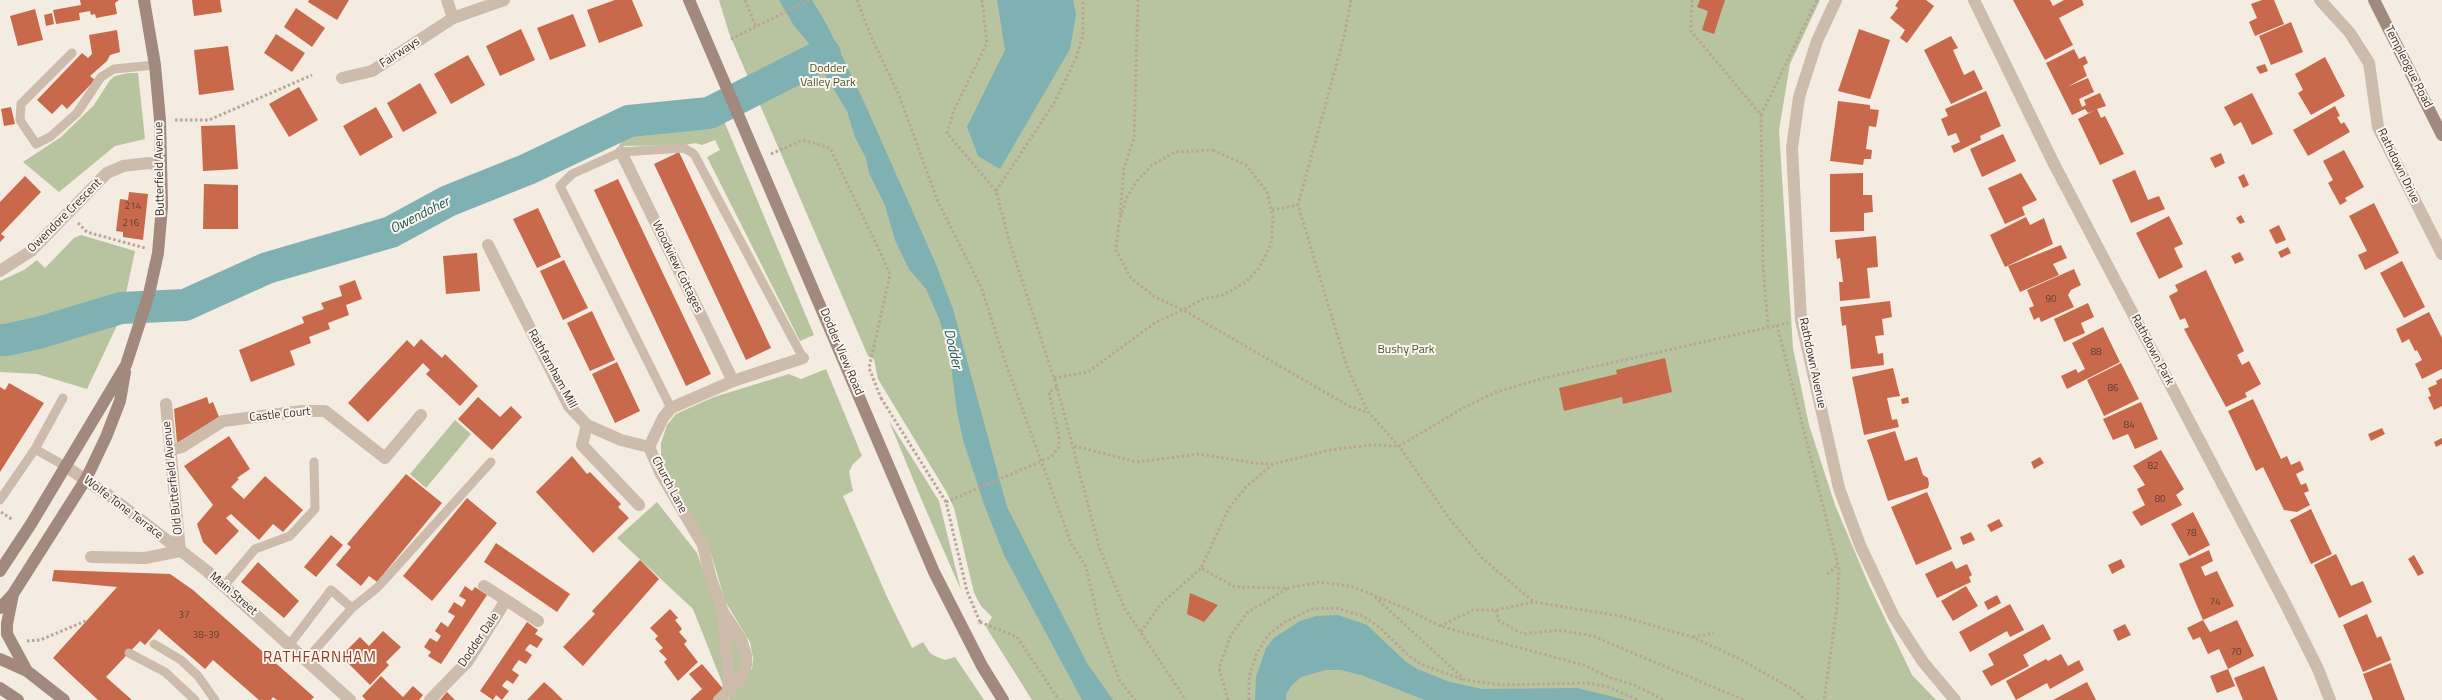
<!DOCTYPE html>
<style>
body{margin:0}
canvas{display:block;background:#f4ebe1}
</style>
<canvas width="2442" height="700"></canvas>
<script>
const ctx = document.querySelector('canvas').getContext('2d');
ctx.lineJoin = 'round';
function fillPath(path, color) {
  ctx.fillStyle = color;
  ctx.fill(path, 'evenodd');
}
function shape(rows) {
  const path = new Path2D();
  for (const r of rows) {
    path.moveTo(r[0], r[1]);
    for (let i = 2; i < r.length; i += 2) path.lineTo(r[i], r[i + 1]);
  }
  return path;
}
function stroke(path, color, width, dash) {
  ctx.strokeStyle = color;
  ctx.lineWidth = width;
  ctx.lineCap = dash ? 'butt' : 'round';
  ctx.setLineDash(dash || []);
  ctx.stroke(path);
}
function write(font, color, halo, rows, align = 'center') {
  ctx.font = font + ' "Titillium Web",sans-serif';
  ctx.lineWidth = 4;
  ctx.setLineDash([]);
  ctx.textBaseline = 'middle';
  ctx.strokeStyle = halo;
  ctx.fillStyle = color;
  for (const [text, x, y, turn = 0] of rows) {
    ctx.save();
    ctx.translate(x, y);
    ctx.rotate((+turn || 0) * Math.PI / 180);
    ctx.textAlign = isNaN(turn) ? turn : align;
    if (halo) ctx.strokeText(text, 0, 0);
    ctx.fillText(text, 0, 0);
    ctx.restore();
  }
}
fillPath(shape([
 [719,0,1820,0,1790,64,1779,130,1793,348,1809,425,1835,505,1869,585,1912,675,1936,700,1032,700,986,627,992,617,981,606,974,593,954,508,947,493,878,379,874,359,868,356,729,33],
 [128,73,138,73,145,139,115,146,59,192,23,162,61,137,94,105,110,80,115,76],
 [721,114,814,335,800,341,707,157,720,150,715,140,702,145,695,143,685,145,619,146,630,124,693,122,712,118],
 [81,235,135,251,121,317,87,389,37,374,0,372,0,281,24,270,37,260,45,268,74,238],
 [826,369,862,456,853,464,849,472,853,491,843,496,887,597,912,648,923,642,930,653,937,657,945,660,955,657,984,700,729,700,693,609,617,538,657,502,697,553,714,601,752,670,753,658,750,642,725,601,710,550,661,461,661,443,667,425,676,414,714,397,789,374,801,379],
 [455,420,471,434,426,488,410,474],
 [889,421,939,501,961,590,925,508]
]), '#b8c4a0');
fillPath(shape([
 [779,0,812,0,827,25,865,104,935,262,953,309,1007,507,1087,663,1113,700,1082,700,1004,555,985,507,964,443,957,412,950,358,940,321,926,289,909,269,895,240,885,205,869,173,866,158,855,137,847,111,825,75,810,45,793,24],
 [997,0,1073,0,1076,15,1070,49,1000,169,978,156,967,127,1005,50],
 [1338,615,1367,625,1405,661,1417,669,1450,682,1482,689,1577,688,1626,700,1425,700,1361,675,1341,670,1326,670,1301,677,1292,685,1286,694,1286,700,1255,700,1256,677,1266,648,1274,638,1300,621,1316,616]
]), '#7fb0b2');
stroke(shape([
 [181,311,185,305]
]), '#7fb0b2', 5.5);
stroke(shape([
 [0,340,6,340,38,333,121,308,185,305,267,268,391,232,448,201,528,169,629,121,709,113,825,54]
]), '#7fb0b2', 32);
fillPath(shape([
 [80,0,119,0,115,3,117,14,96,18,95,14,91,15,90,11,79,13,80,20,56,24,53,10,81,5],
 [192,0,220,0,222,12,194,16],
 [309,0,349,0,337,20,308,2],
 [615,0,632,0,643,26,599,43,587,10],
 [1700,0,1725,0,1714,34,1702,30,1708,11,1697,7],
 [1899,0,1926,0,1934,6,1907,43,1900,38,1905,30,1890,18,1898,8,1895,6],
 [2013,0,2050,0,2053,6,2064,0,2082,0,2084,5,2059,18,2073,45,2045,60],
 [2262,0,2274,0,2284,24,2255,36,2249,22,2257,18,2251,4],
 [296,8,325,28,312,47,284,27],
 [35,9,43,40,18,46,10,16],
 [52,13,54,24,46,26,44,15],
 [573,14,586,46,550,60,537,28],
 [2291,22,2303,52,2271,65,2259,36],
 [521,29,535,60,500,76,486,46],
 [1859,29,1890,40,1870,99,1838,91],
 [117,30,120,52,110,55,107,61,90,76,95,80,67,109,62,104,52,114,37,100,82,53,88,58,92,54,89,35],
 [276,34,305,53,292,72,264,53],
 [1951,36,1958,48,1953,50,1964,75,1974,70,1983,89,1951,104,1924,50],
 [228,46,234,90,199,95,194,50],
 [2074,49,2079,59,2085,56,2088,63,2083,66,2087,76,2067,87,2088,78,2094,92,2079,99,2082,107,2086,105,2084,100,2100,93,2106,106,2097,109,2101,118,2105,116,2124,154,2100,165,2078,119,2095,110,2088,113,2085,109,2072,115,2046,63],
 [468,55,485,85,451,104,434,74],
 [2325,57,2345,96,2311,115,2298,93,2303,90,2295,74],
 [2265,64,2268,71,2260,74,2256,67],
 [420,83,437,113,403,132,387,103],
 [299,87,318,120,289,137,269,104],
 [1986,91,2001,126,1980,136,1981,140,1954,153,1951,146,1960,142,1956,133,1948,136,1941,119,1948,116,1945,109],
 [2252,93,2273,134,2252,145,2241,122,2234,126,2224,107],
 [1838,101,1870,105,1870,109,1879,110,1876,127,1869,126,1866,149,1872,150,1871,159,1864,159,1863,165,1830,161],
 [2335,106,2340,116,2337,117,2341,124,2344,122,2350,132,2308,156,2293,130],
 [11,107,15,124,4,126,1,109],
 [376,107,393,137,360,156,343,126],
 [235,125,238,169,203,171,201,126],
 [2003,134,2016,161,1982,177,1970,149],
 [2344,150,2364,187,2345,198,2347,201,2340,205,2328,183,2333,180,2323,161],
 [679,152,771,348,746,360,654,164],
 [2221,153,2225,163,2215,168,2210,158],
 [2135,170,2148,200,2159,196,2165,209,2131,223,2112,180],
 [1863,173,1863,195,1872,195,1873,212,1864,213,1864,231,1830,232,1830,174],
 [2021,173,2037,200,2022,207,2025,215,2005,224,1988,188],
 [2244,174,2249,185,2243,188,2238,177],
 [25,176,41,192,1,234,5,237,0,242,0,202],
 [618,179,711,374,686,386,594,190],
 [204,184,238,185,238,229,203,229],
 [129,192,148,194,143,240,123,237,123,232,116,231,120,199,128,200],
 [2374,203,2399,253,2365,270,2358,255,2367,251,2349,216],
 [538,208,561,257,537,268,513,219],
 [2241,215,2245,222,2240,224,2236,218],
 [2169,216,2183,244,2174,248,2183,267,2159,279,2136,233],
 [2026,217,2030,225,2044,218,2053,244,2005,267,1990,235],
 [2279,225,2286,240,2276,244,2269,230],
 [1876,236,1878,267,1867,268,1870,298,1840,301,1839,282,1843,282,1840,258,1837,259,1835,240],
 [2061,245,2067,258,2053,264,2059,275,2020,292,2008,266],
 [2288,247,2291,253,2281,258,2278,252],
 [2240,252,2244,260,2235,264,2231,256],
 [477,253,480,291,446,294,443,256],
 [564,260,588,308,563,320,540,271],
 [2402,261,2425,307,2404,318,2380,273],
 [2074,269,2081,285,2071,290,2068,295,2074,307,2041,322,2039,317,2034,320,2029,308,2034,306,2027,290],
 [2206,270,2244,351,2237,355,2242,365,2249,361,2261,384,2245,393,2247,397,2226,407,2184,329,2189,327,2185,318,2180,320,2169,296,2178,291,2175,285],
 [355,280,362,299,346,305,349,315,328,323,330,329,309,337,311,343,290,351,295,365,251,382,239,350,304,323,302,317,324,309,321,303,342,296,339,286],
 [1890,301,1892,317,1882,319,1884,335,1875,336,1878,354,1883,353,1884,365,1851,369,1846,325,1842,326,1840,307],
 [2088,303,2094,317,2081,323,2085,333,2064,342,2054,319],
 [592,311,615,360,590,371,567,323],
 [2429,312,2442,338,2442,369,2422,379,2415,364,2422,360,2417,350,2415,351,2409,339,2402,343,2396,329],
 [2103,327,2120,362,2067,389,2061,376,2076,369,2078,373,2085,369,2072,343],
 [421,339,442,358,445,354,478,386,460,406,426,374,430,370,423,363,368,422,348,403,407,340,414,347],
 [1665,358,1672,392,1623,404,1622,397,1564,411,1559,388,1617,374,1616,370],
 [617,362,640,411,615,423,592,374],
 [2121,363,2139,399,2104,416,2087,380],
 [1893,368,1900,396,1887,398,1892,420,1897,419,1899,427,1864,435,1852,377],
 [2442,378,2442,406,2434,410,2428,397,2431,396,2428,388,2437,384,2436,381],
 [9,383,44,403,0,472,0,387,5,390],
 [207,397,209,404,213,402,219,417,177,443,174,409],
 [478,397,500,417,511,406,522,417,492,450,458,419],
 [1908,397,1909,403,1902,404,1901,399],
 [2253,399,2281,459,2287,456,2291,465,2300,461,2304,470,2296,474,2301,485,2306,483,2309,491,2304,493,2310,505,2297,512,2284,510,2263,467,2256,471,2228,411],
 [2141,402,2158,439,2135,449,2128,434,2113,440,2103,419],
 [2382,428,2385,434,2371,441,2368,434],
 [1895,431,1905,461,1917,457,1923,475,1928,478,1929,484,1928,488,1888,501,1867,440],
 [229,436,250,469,237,478,239,479,231,487,244,499,265,476,303,510,283,532,273,524,259,540,231,514,226,518,239,531,216,555,203,542,197,524,213,505,184,466],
 [2442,438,2442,444,2436,447,2434,442],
 [2161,450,2184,489,2176,495,2182,505,2141,526,2132,512,2145,505,2137,489,2145,485,2133,466],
 [572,456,587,474,590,472,621,504,618,507,629,518,593,553,536,492],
 [2040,457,2044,463,2034,469,2031,462],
 [406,474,442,503,377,582,369,576,361,586,336,565,351,547,347,544],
 [1927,492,1952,549,1916,565,1891,507],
 [467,498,497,523,432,601,403,576],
 [2311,509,2332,554,2311,564,2290,520],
 [2193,512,2210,545,2189,556,2171,524],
 [1999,519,2003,526,1991,532,1987,525],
 [1971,532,1975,540,1963,545,1960,537],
 [331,535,343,545,316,577,304,567],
 [496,543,570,594,557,612,484,562],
 [2209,550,2213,561,2201,567,2205,576,2217,571,2234,606,2203,620,2179,564],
 [2336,554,2351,586,2363,581,2372,602,2339,618,2314,565],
 [2414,555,2424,573,2418,576,2408,559],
 [2121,559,2125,567,2112,574,2108,565],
 [640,560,659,579,583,666,563,647,595,614,592,611],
 [1952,561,1956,569,1967,564,1972,575,1969,577,1971,582,1937,598,1925,574],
 [258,562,299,601,284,618,241,582],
 [54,570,170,574,193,590,314,697,311,700,277,700,273,697,271,700,259,700,213,660,205,669,159,629,145,645,140,641,106,677,132,700,98,700,53,658,117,587,52,581],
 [465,586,472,591,475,587,487,595,441,664,428,656,431,652,424,647,430,638,437,642,441,636,435,631,441,622,448,627,455,616,448,612,454,602,462,607,466,600,459,596],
 [1966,586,1978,606,1953,621,1941,601],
 [1190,593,1218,605,1204,622,1187,614],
 [1997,595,2001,603,1988,610,1984,602],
 [2010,604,2024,630,2010,637,2007,631,1970,652,1959,632],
 [670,609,678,618,675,620,682,629,679,632,687,641,684,644,698,662,678,681,664,662,667,659,659,651,663,648,655,639,658,636,650,628],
 [2367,614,2377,638,2381,636,2391,660,2363,672,2343,625],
 [2203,620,2210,632,2237,620,2254,656,2228,669,2219,649,2208,654,2200,637,2193,640,2187,628],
 [527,622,538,630,535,634,543,639,537,648,530,644,527,647,525,650,532,655,526,664,519,660,515,665,512,670,519,675,513,684,507,680,504,683,502,686,509,691,502,700,496,695,493,700,480,691],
 [2043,624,2051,639,2023,655,2029,666,1991,686,1982,671,1994,665,1988,654],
 [2125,624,2131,635,2118,641,2113,630],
 [383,631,401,647,386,662,389,665,370,685,341,656,360,637,369,646],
 [2061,654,2068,666,2079,660,2084,670,2050,689,2047,683,2016,700,2006,681,2046,659,2048,661],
 [2391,663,2405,700,2373,700,2363,674],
 [702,664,725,691,714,700,690,700,702,689,689,674],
 [2264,666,2278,700,2243,700,2234,678],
 [2228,669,2235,686,2217,693,2210,676],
 [381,676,403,697,413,686,423,695,419,700,366,700,362,696],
 [544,682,553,690,563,700,527,700],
 [2087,682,2096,700,2053,700],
 [447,692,455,700,440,700]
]), '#c8694b');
stroke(shape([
 [745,0,756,27],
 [857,0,872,39,899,95,938,202,981,287,1006,364,1071,543,1086,567,1101,631,1120,681,1135,700],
 [982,0,987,43,954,110,947,133,996,191,1010,244,1057,387,1100,550,1125,609,1186,700],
 [1351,0,1344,37,1298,205,1347,367,1368,412,1399,446,1449,518,1483,559,1534,602],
 [1692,0,1691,31,1761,115,1763,267,1768,326],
 [731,39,810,0],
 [1761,115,1817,0],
 [175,120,209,120,312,75],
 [1213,150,1246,165,1267,192,1273,217,1271,244,1259,268,1246,282,1223,295,1203,299,1183,310,1155,297,1131,278,1116,250,1119,223,1126,199,1137,181,1152,165,1175,152,1213,150],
 [771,154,803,140,830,148,883,258,890,275,869,368,881,398],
 [996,191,1054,103,1076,58,1083,36,1083,0],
 [1272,210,1298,205],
 [1120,215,1124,168,1134,138,1138,0],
 [78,223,87,232,145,248],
 [1777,325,1839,569,1837,607,1824,700],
 [1054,378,1088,372,1156,322,1183,310,1349,406,1367,412],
 [881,398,946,502,967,591,980,622,978,624],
 [1074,446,1137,462,1199,454,1255,463,1273,464,1330,450,1371,445,1399,446,1465,407,1496,392,1544,378,1788,323],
 [1273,464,1246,487,1229,508,1201,568,1235,587,1288,588,1320,582,1354,587,1409,610,1440,626,1583,665,1611,678,1634,685,1664,700],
 [1,512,13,520],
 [1827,574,1838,565],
 [1375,597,1465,680,1503,685,1588,683,1608,687,1639,700],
 [1496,610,1499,621,1523,634,1558,630,1593,636,1744,700],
 [980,622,1017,637,1059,700],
 [1440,626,1473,610,1496,610,1534,602,1620,616,1692,637,1738,658,1794,690,1806,700],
 [1141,632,1160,605,1201,568],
 [1693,637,1714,633],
 [27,641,40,640,88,620],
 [1228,700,1219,668,1231,635,1247,613,1288,588],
 [1249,700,1249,677,1257,653,1268,635,1285,622,1311,609,1336,608,1363,616,1380,628,1409,656,1423,665,1464,680]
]), '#b9a596', 3, [2.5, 2.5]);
stroke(shape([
 [72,53,21,104,20,120,36,144,50,137,77,113,101,77,114,69,155,65],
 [671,408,560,186,572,174,621,152,684,148,694,154,803,358],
 [35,449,65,466],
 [0,500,35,449,63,398],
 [224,586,255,549,290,536,315,509,314,462],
 [352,608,378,587,491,462],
 [154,644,181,660,198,676,215,700],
 [290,644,331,590,352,608,307,659],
 [129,653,165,672,195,700]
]), '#cdbbac', 9);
stroke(shape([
 [447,0,453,18],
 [1836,0,1817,41,1799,97,1792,148,1801,320,1839,488,1860,545,1894,617,1923,662,1955,700],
 [1974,0,2054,164,2284,601,2318,669,2330,700],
 [2320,0,2350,33,2369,63,2378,127,2442,254],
 [342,78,372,71,453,18,504,0],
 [621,152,733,381],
 [488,245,569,406,587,425,582,445,639,505],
 [0,271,31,251,107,173,123,166,148,163,161,165],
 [587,425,621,440,649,447],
 [170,450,182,447,223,421,302,411,325,411,385,458,421,415],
 [91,557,145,558,180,551,166,404],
 [484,586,506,600],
 [723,614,729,677,728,691],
 [430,700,468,661,506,600,538,621],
 [719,700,740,680,746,665,746,655,741,639,723,612,710,576,703,545,661,474,649,447,663,418,671,408,733,381,803,358]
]), '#cdbbac', 12);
stroke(shape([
 [65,466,111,497,207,571,350,700]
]), '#cdbbac', 12);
stroke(shape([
 [689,0,934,572,982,666,1003,700],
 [2374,0,2442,135],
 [0,571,31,524,126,365,149,294,158,253,162,206,160,120,155,65,144,0],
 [13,594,7,624,7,634,27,671],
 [0,608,13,594,86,479,106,437,120,401,125,372],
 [0,659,27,671,64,700],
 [0,688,18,700]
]), '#a18a7d', 12);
stroke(shape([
 [946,502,1051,457,1059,447,1059,436,1049,392,1057,387]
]), '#b9a596', 3, [2.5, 2.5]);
write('10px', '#5e3e33', null, [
 ["214",133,207],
 ["216",131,224],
 ["90",2051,300],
 ["88",2096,353],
 ["86",2113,389],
 ["84",2129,426],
 ["82",2153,467],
 ["80",2160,500],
 ["78",2191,534],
 ["74",2215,603],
 ["37",184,616],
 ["38-39",206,636],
 ["70",2236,653]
]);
write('12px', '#3b302b', '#fbf5ee', [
 ["Fairways",400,53,-33],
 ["Templeogue Road",2408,67,63],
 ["Rathdown Drive",2398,166,64],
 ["Butterfield Avenue",160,169,-91],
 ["Owendore Crescent",65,216,-45],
 ["Woodview Cottages",677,267,64],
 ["Rathdown Park",2152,350,62],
 ["Dodder View Road",841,352,67],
 ["Rathdown Avenue",1812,363,78],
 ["Rathfarnham Mill",552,369,61],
 ["Castle Court",280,415,-6],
 ["Old Butterfield Avenue",173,478,-96],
 ["Church Lane",669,485,62],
 ["Wolfe Tone Terrace",123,508,37],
 ["Main Street",233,594,41],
 ["Dodder Dale",479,640,-56]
]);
write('12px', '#4a5a2e', '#fbf5ee', [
 ["Dodder",828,69],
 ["Valley Park",828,83],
 ["Bushy Park",1406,350]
]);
write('italic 14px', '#1f5a5e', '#fbf5ee', [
 ["Owendoher",420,216,-27],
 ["Dodder",952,349,77]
]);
ctx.letterSpacing = '1px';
write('15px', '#8c3b22', '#fbf5ee', [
 ["RATHFARNHAM",320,658]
]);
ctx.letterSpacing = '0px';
</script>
